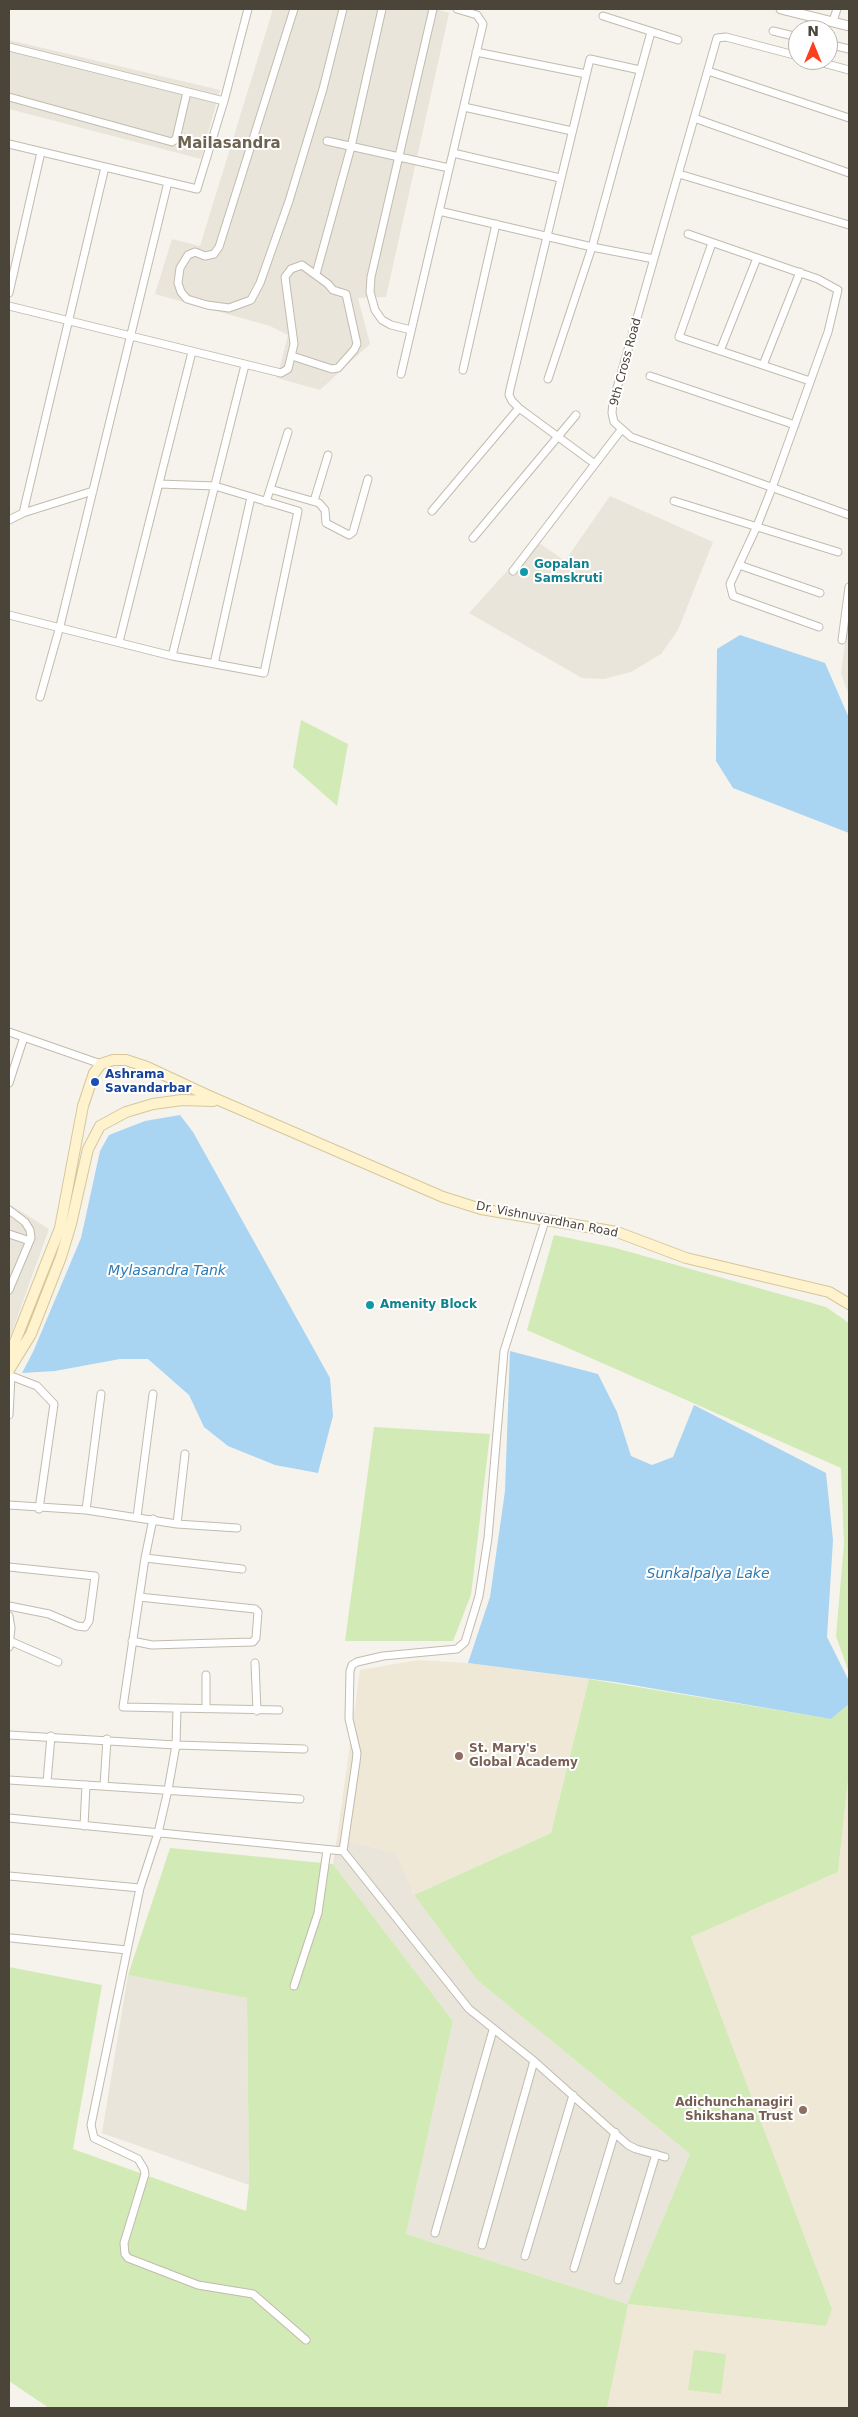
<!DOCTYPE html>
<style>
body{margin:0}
#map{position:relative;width:858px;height:2417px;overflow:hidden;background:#f6f3ec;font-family:"DejaVu Sans",sans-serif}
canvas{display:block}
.frame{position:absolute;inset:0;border:10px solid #4b4439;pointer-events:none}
.north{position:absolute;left:788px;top:20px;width:50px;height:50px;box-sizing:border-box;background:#fff;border:1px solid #b7b4b0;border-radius:50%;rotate:0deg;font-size:14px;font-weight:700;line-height:20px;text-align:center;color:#4b4439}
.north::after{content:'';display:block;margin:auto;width:18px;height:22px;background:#fc3f1d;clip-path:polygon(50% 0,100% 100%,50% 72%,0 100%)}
</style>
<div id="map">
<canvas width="858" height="2417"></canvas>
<div class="frame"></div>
<div class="north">N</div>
</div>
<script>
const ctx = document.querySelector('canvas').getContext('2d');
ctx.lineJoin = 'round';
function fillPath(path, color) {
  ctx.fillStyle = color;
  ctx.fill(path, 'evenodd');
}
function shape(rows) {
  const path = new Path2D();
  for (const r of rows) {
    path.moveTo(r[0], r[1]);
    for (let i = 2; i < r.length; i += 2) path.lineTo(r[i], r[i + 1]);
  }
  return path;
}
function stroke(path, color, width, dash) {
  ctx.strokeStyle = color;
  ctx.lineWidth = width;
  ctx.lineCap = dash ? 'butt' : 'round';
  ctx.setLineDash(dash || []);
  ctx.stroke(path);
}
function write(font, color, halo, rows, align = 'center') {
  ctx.font = font + ' "DejaVu Sans",sans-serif';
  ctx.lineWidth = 4;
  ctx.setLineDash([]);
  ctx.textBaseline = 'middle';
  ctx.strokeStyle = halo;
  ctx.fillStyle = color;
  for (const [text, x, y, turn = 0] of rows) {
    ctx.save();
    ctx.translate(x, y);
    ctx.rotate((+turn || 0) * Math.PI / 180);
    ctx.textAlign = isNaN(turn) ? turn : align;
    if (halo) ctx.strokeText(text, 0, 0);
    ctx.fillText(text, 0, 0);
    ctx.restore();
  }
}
fillPath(shape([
 [273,9,436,9,449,13,386,297,358,298,370,344,320,390,277,378,288,335,270,326,155,294,172,239,200,246],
 [9,40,220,90,201,159,9,109],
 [610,496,713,542,678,630,661,654,631,672,604,679,582,678,469,613,535,540,565,561],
 [849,610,849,695,841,674],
 [9,1204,49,1229,9,1340],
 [337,1838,397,1853,414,1895,477,1980,690,2154,627,2304,406,2234,453,2021,333,1864],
 [128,1975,247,1998,249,2185,102,2133]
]), '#eae5da');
fillPath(shape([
 [418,1660,468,1663,589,1679,551,1833,414,1895,396,1853,337,1838,360,1670],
 [849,1771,849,2408,607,2408,627,2304,826,2326,832,2309,691,1937,838,1872]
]), '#efe8d6');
fillPath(shape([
 [301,720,348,744,337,806,293,767],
 [554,1235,612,1247,826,1307,849,1323,849,1673,836,1636,844,1544,841,1468,527,1330],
 [374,1427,490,1434,471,1595,453,1641,345,1641],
 [589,1679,831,1719,849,1704,849,1771,838,1872,691,1937,832,2309,826,2326,628,2304,607,2408,49,2408,9,2381,9,1967,102,1985,73,2149,246,2211,249,2185,247,1998,128,1975,170,1848,333,1864,453,2021,406,2234,627,2304,690,2154,477,1980,414,1895,551,1833],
 [694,2350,726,2354,721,2394,688,2390]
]), '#d2eab5');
fillPath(shape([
 [740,635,825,663,849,718,849,833,733,788,716,761,717,649],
 [180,1115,193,1132,330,1378,333,1416,318,1473,275,1465,228,1446,204,1427,189,1395,148,1359,120,1359,55,1371,22,1373,33,1352,81,1238,100,1151,109,1135,145,1121],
 [510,1351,598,1374,617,1412,631,1456,652,1465,673,1457,694,1405,826,1473,833,1540,827,1637,849,1681,849,1704,831,1719,615,1682,468,1663,490,1597,505,1491]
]), '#a9d4f2');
const minor = shape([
 [294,9,219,247,214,254,205,256,195,252,188,255,180,268,178,283,181,292,187,299,207,305,229,308,251,300,260,283,289,201,323,89,343,9],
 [603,16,678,40],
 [833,21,837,9],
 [773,31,798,37],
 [828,44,849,49],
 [9,47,224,101],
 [476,52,586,74],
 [798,56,726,37,717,38,613,402,612,413,614,422,631,437,849,515],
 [812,60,849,70],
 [708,71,849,118],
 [9,97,172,142,176,139,187,92],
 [464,107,572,131],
 [694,118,849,173],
 [327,141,449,168],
 [9,144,197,189,224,101,248,9],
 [453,153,560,178],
 [679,174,849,225],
 [439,211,592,247,654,259],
 [688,234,818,279,838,290,828,332,772,488,757,526,730,584,733,596,819,627],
 [712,243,679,337,810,381],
 [316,274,351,147,382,9],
 [9,293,41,152],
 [9,306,281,373,288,369,294,344,285,277,291,269,302,265,328,284,333,290,346,294,357,344,354,350,338,368,332,369,292,356],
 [411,330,391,325,382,320,375,310,370,292,371,277,433,9],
 [720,351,757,258],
 [763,365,800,272],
 [463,370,496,224],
 [401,374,483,24,477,15,457,9],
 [650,376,795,425],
 [548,379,592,247,651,32],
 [595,464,519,408,512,401,509,395,510,389,590,59,640,70],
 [270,489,319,503,325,510,326,523,349,535,353,532,368,479],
 [314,501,328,455],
 [674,501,838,552],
 [266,502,288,432],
 [432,511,519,408],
 [23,513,105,167],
 [9,520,23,513,93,491],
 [473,538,576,415],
 [739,565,820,593],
 [513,571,621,430],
 [9,615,172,656,264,673,298,511,215,486,159,484],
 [842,640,849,587],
 [119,642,192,352],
 [172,656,245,365],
 [214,664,251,497],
 [40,697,60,626,168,182],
 [9,1032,101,1064],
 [9,1083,24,1037],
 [9,1210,25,1222,30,1230,31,1238,9,1290],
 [9,1234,30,1241],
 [11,1376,37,1386,54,1404,39,1509],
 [9,1415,11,1376,9,1374],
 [9,1505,86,1510,177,1524,237,1528],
 [86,1510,101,1394],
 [137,1517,153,1394],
 [153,1519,145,1558,123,1707,279,1710],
 [177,1524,185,1454],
 [145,1558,242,1569],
 [9,1567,95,1576,89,1621,85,1627,77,1626,49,1614,9,1606],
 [9,1616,11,1628,9,1647],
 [10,1641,58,1662],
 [132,1641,152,1645,217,1643,253,1642,256,1638,258,1612,255,1609,139,1597],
 [255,1663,257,1711],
 [206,1709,206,1675],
 [9,1735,176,1745,304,1749],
 [9,1780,300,1799],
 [47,1782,51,1736],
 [104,1786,107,1739],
 [9,1818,343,1851,469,2009,534,2061,628,2145,636,2149,665,2157],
 [84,1826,86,1785],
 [343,1851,356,1762,357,1753,349,1719,350,1671,352,1665,357,1662,383,1656,457,1649,465,1642,479,1596,488,1538,504,1351,545,1221],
 [9,1876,140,1888,158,1833,168,1790,176,1745,177,1709],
 [140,1888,91,2125,94,2138,138,2159,144,2169,145,2174,124,2243,125,2254,128,2258,198,2285,253,2294,306,2340],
 [11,1938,127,1950],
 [294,1986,318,1913,327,1850],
 [435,2233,493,2030],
 [482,2245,534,2061],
 [525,2256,573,2095],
 [574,2268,615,2132],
 [618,2280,656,2154]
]);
const tertiary = shape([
 [781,9,849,26]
]);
const secondary = shape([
 [9,1357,60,1228,83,1106,94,1073,101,1064,113,1060,126,1060,147,1067,207,1095,443,1197,481,1209,617,1232,686,1258,829,1292,849,1304],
 [9,1370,31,1334,61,1257,71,1224,88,1149,100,1126,126,1112,153,1104,182,1100,213,1101]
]);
stroke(minor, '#c2bbae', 9);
stroke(tertiary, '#c2bbae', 11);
stroke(secondary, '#d6c79b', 12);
stroke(minor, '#fff', 7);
stroke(tertiary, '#fff', 9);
stroke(secondary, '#fff3cd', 10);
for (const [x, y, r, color] of [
 [524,572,5,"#0f9aa8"],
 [95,1082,5,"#1a4fb4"],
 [370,1305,5,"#0f9aa8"],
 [459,1756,5,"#8d6e63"],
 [803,2110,5,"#8d6e63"]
]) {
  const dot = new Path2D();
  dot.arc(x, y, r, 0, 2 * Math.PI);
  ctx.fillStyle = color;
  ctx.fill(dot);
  stroke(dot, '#fff', 2);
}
write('12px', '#4b4439', '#fff', [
 ["9th Cross Road",626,362,-75],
 ["Dr. Vishnuvardhan Road",547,1220,11]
]);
write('bold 12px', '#0d838f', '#fff', [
 ["Gopalan",534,565],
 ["Samskruti",534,579],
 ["Amenity Block",380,1305]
], 'left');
write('bold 12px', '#164399', '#fff', [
 ["Ashrama",105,1075],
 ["Savandarbar",105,1089]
], 'left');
write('bold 12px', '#785e54', '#fff', [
 ["St. Mary's",469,1749],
 ["Global Academy",469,1763],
 ["Adichunchanagiri",793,2103,"right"],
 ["Shikshana Trust",793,2117,"right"]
], 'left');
write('italic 14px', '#2e7ab2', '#fff', [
 ["Mylasandra Tank",167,1271],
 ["Sunkalpalya Lake",708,1574]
]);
write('bold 15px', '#6e6250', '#fff', [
 ["Mailasandra",229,144]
]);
</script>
